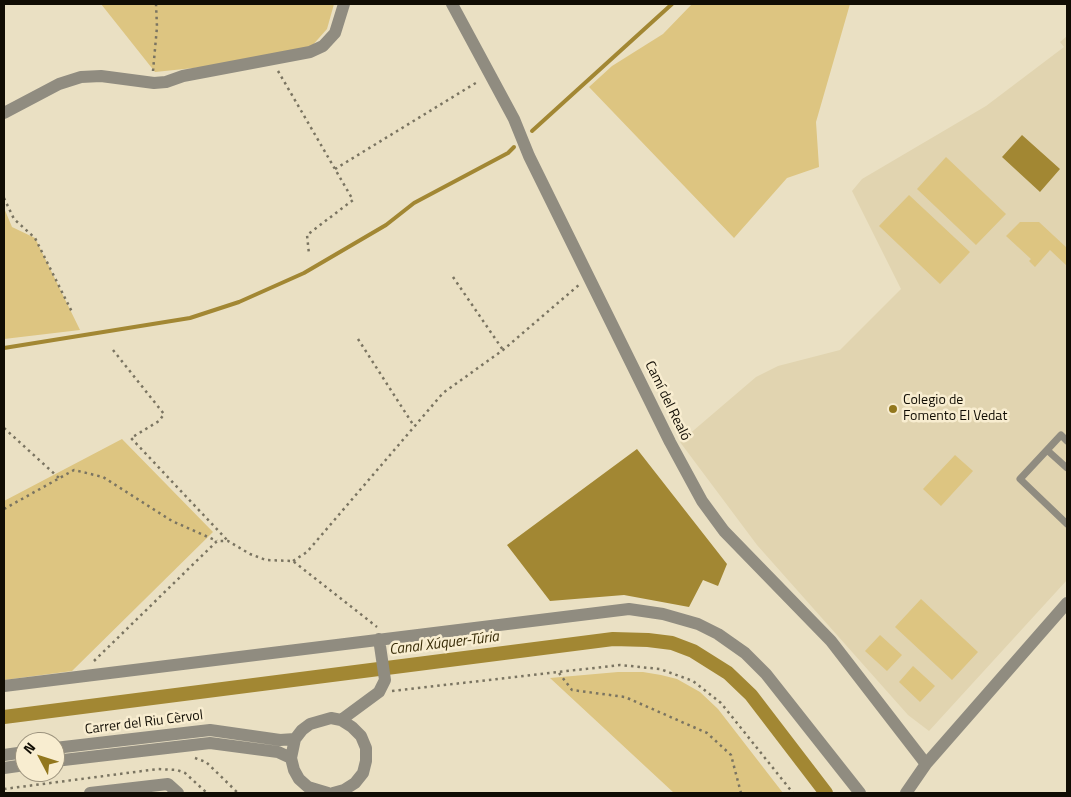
<!DOCTYPE html>
<meta charset="utf-8">
<style>
body{margin:0}
#map{position:relative;width:1071px;height:797px;overflow:hidden;background:#eae0c3;font-family:"Titillium Web",sans-serif}
canvas{display:block}
.frame{position:absolute;inset:0;border:5px solid #110d04;pointer-events:none}
.north{position:absolute;left:15px;top:732px;width:50px;height:50px;box-sizing:border-box;background:#f8edd0;border:1px solid #9c937e;border-radius:50%;rotate:310deg;font-size:14px;font-weight:700;line-height:20px;text-align:center;color:#110d04}
.north::after{content:'';display:block;margin:auto;width:18px;height:22px;background:#92771d;clip-path:polygon(50% 0,100% 100%,50% 72%,0 100%)}
</style>
<div id="map">
<canvas width="1071" height="797"></canvas>
<div class="frame"></div>
<div class="north">N</div>
</div>
<script>
const ctx = document.querySelector('canvas').getContext('2d');
ctx.lineJoin = 'round';
function fillPath(path, color) {
  ctx.fillStyle = color;
  ctx.fill(path, 'evenodd');
}
function shape(rows) {
  const path = new Path2D();
  for (const r of rows) {
    path.moveTo(r[0], r[1]);
    for (let i = 2; i < r.length; i += 2) path.lineTo(r[i], r[i + 1]);
  }
  return path;
}
function stroke(path, color, width, dash) {
  ctx.strokeStyle = color;
  ctx.lineWidth = width;
  ctx.lineCap = dash ? 'butt' : 'round';
  ctx.setLineDash(dash || []);
  ctx.stroke(path);
}
function write(font, color, halo, rows, align = 'center') {
  ctx.font = font + ' "Titillium Web",sans-serif';
  ctx.lineWidth = 5;
  ctx.setLineDash([]);
  ctx.textBaseline = 'middle';
  ctx.strokeStyle = halo;
  ctx.fillStyle = color;
  for (const [text, x, y, turn = 0] of rows) {
    ctx.save();
    ctx.translate(x, y);
    ctx.rotate((+turn || 0) * Math.PI / 180);
    ctx.textAlign = isNaN(turn) ? turn : align;
    if (halo) ctx.strokeText(text, 0, 0);
    ctx.fillText(text, 0, 0);
    ctx.restore();
  }
}
fillPath(shape([
 [1067,36,1067,580,929,731,908,715,757,545,680,442,756,377,778,366,840,350,901,289,852,191,862,179,986,106,1064,47,1060,42]
]), '#e1d4b0');
fillPath(shape([
 [101,4,334,4,327,29,311,47,252,62,155,72],
 [692,4,850,4,816,122,819,167,787,178,734,238,589,87,612,66,663,34],
 [946,157,1006,214,976,245,917,189],
 [909,195,970,252,940,284,879,226],
 [4,208,12,227,35,238,80,330,4,339],
 [1020,222,1039,222,1067,248,1067,264,1066,265,1050,250,1035,267,1029,261,1031,259,1006,236],
 [122,439,213,532,72,671,4,680,4,501],
 [955,455,973,471,941,506,923,489],
 [921,599,978,652,952,680,895,627],
 [880,635,902,655,887,671,865,651],
 [913,666,935,686,920,702,899,682],
 [618,672,643,672,661,675,677,679,700,692,718,709,783,793,674,793,550,678]
]), '#ddc581');
fillPath(shape([
 [1022,135,1060,169,1040,192,1002,157],
 [637,449,727,564,718,586,703,580,689,607,624,595,550,601,507,545]
]), '#a28733');
stroke(shape([
 [532,131,672,4],
 [4,348,190,318,239,302,304,273,386,225,414,203,508,153,514,147]
]), '#a28733', 4);
stroke(shape([
 [4,717,613,639,648,640,672,643,693,651,728,673,751,695,826,793]
]), '#a28733', 14);
stroke(shape([
 [153,71,157,27,156,4],
 [278,71,353,200,307,235,309,254],
 [335,169,479,81],
 [4,198,14,219,35,238,73,314],
 [453,277,503,350],
 [358,339,414,426],
 [113,350,164,414,159,421,131,438,228,541],
 [4,428,59,478],
 [4,509,74,470,103,477,172,521,217,541],
 [293,561,307,552,443,393,503,350,580,284],
 [94,661,217,541,228,541,250,554,266,560,293,561,377,627],
 [559,673,572,690,625,697,707,733,731,755,741,793],
 [392,691,620,665,660,669,693,681,721,703,793,793],
 [195,758,206,762,238,793],
 [33,775,49,773],
 [4,789,158,769,177,770,185,773,207,793]
]), '#7a7461', 2.5, [2.5, 4]);
stroke(shape([
 [1067,441,1061,435,1020,479,1067,524],
 [1047,450,1067,468]
]), '#908c80', 7);
stroke(shape([
 [452,4,514,119,529,156,670,442,702,501,724,531,831,641,926,764],
 [4,113,59,84,81,77,101,76,154,83,166,82,183,76,310,52,323,46,335,33,344,4],
 [4,686,629,609,663,614,698,624,718,634,745,653,766,674,860,793],
 [341,720,379,692,385,680,379,639],
 [55,748,210,730,280,740,295,739],
 [4,755,25,752],
 [55,761,210,743,278,752,291,758],
 [4,768,25,765],
 [90,793,168,784,178,793],
 [328,793,308,787,299,779,294,770,291,758,295,739,302,730,310,724,331,718,341,720,352,727,361,736,366,748,366,761,363,773,355,783,344,790,333,793],
 [906,793,926,764,1067,603]
]), '#908c80', 12);
for (const [x, y, r, color] of [
 [893,409,5,"#92771d"]
]) {
  const dot = new Path2D();
  dot.arc(x, y, r, 0, 2 * Math.PI);
  ctx.fillStyle = color;
  ctx.fill(dot);
  stroke(dot, '#f8edd0', 2);
}
write('14px', '#110d04', '#f8edd0', [
 ["Camí del Realó",667,401,64],
 ["Carrer del Riu Cèrvol",144,723,-7]
]);
write('14px', '#110d04', '#f8edd0', [
 ["Colegio de",903,401],
 ["Fomento El Vedat",903,417]
], 'left');
write('italic 15px', '#382c07', '#f8edd0', [
 ["Canal Xúquer-Túria",444,644,-7]
]);
</script>
